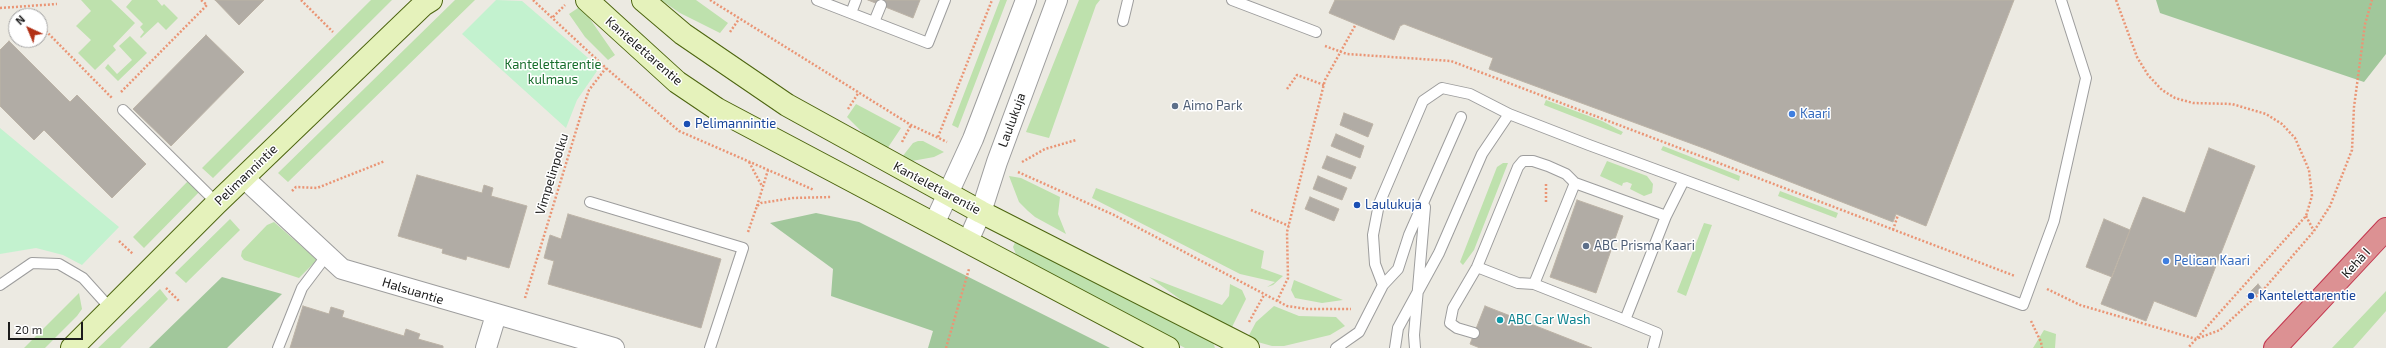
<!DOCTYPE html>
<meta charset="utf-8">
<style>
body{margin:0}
#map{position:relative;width:2386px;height:348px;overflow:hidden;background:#eceae2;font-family:"Exo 2",sans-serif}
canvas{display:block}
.north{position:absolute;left:8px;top:8px;width:40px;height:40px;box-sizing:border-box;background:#fff;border:1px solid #a4a4a4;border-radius:50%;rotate:316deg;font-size:11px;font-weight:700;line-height:16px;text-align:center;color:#1c1c1c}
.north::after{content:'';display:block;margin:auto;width:14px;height:18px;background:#b23015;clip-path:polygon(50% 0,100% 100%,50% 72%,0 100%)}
.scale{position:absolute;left:8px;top:322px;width:75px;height:18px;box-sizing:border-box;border:2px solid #1c1c1c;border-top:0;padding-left:5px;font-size:12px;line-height:14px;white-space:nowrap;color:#1c1c1c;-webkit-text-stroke:3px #fff;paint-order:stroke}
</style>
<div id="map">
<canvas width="2386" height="348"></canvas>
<div class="north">N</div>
<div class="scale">20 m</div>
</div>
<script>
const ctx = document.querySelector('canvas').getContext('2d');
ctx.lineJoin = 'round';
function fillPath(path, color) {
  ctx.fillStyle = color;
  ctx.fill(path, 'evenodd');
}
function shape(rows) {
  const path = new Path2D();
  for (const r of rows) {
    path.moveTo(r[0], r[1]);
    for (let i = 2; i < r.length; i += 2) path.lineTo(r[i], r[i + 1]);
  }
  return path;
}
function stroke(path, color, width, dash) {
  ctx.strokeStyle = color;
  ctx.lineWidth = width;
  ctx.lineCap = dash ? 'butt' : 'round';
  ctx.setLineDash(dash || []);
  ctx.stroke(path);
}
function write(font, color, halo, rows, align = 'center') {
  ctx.font = font + ' "Exo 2",sans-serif';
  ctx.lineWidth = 3;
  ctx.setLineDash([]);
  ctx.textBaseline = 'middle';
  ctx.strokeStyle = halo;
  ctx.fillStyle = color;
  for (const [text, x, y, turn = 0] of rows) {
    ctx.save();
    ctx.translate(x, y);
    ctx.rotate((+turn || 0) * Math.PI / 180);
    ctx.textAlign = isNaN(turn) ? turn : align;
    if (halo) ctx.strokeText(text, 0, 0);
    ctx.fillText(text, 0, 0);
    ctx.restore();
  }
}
fillPath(shape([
 [81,0,111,0,135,23,113,46,116,50,95,70,78,53,91,40,76,26,91,11],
 [132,0,157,0,162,6,164,4,178,18,166,30,158,22,141,38,140,37,144,32,140,27,143,24,126,7],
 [371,0,392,0,213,178,202,168],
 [455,0,475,0,288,182,278,173],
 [661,0,696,0,728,23,720,33,680,13],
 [1000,0,1007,0,958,128,952,125],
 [1079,0,1100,0,1096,5,1049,138,1026,132],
 [581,6,615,55,608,60,585,37,569,14],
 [130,36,147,53,118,81,105,68,108,64,117,74,132,60,119,46],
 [1546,100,1602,121,1623,132,1621,135,1544,105],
 [856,104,901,128,887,149,864,134,847,117],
 [918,141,923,141,944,152,934,157,912,161,902,157,913,143],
 [1663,146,1740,176,1739,181,1661,150],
 [1607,161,1647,176,1653,184,1652,193,1644,196,1630,189,1632,184,1627,182,1623,183,1622,186,1600,176],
 [1503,163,1508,163,1474,250,1463,265,1460,262,1497,167],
 [1009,176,1021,178,1060,197,1058,214,1066,234,1035,217,1028,211,1019,202],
 [190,179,201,190,144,248,133,237],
 [1096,188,1264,251,1261,268,1283,276,1273,285,1267,287,1275,282,1240,274,1092,198],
 [1780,191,1838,213,1836,218,1778,196],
 [230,219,240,230,186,283,175,273],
 [274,222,317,260,299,278,244,260,241,256,242,251,267,225],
 [1704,223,1712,225,1686,296,1677,292],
 [1016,240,1213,342,1215,348,1185,348,1018,259,1013,247],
 [1149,277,1222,305,1229,296,1230,284,1242,290,1246,299,1230,331,1205,317],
 [1294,280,1343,300,1322,303,1295,298,1291,290],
 [160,289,168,299,120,348,98,348],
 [2386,291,2386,311,2356,345,2353,348,2332,348],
 [79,293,82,309,77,316,45,348,24,348],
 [1274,306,1299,316,1336,317,1345,326,1330,335,1284,346,1272,346,1247,339,1256,322],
 [2044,330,2056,334,2055,348,2033,348]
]), '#bee1ad');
fillPath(shape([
 [2156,0,2386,0,2386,54,2364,82,2160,13],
 [816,213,859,222,1110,348,928,348,933,331,831,296,833,269,770,223],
 [222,277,282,294,227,348,149,348]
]), '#a1c79b');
fillPath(shape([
 [496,0,522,1,594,63,597,71,577,100,566,128,462,34],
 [0,128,119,227,82,265,63,255,36,248,0,254]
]), '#c3f2cf');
const building = shape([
 [215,0,264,0,239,25,215,0],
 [868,0,920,0,913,18,868,0],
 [1335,0,2014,0,1926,226,1896,214,1893,222,1706,149,1489,69,1493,58,1404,24,1400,26,1394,40,1329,13,1335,0],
 [206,35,244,72,171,146,133,109,206,35],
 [9,41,70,102,77,95,146,164,112,198,44,130,34,140,0,106,0,50,9,41],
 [1344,113,1373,124,1368,137,1340,125,1344,113],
 [1336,134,1364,146,1360,158,1331,146,1336,134],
 [2209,148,2255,166,2196,317,2154,301,2146,321,2101,304,2143,197,2185,213,2209,148],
 [1327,156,1356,167,1351,179,1322,168,1327,156],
 [417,175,482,193,484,185,493,188,491,196,527,206,509,268,467,256,466,260,442,253,443,249,398,236,417,175],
 [1318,176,1347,188,1342,200,1313,189,1318,176],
 [1310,197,1339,209,1334,221,1305,209,1310,197],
 [1577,200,1623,216,1596,293,1550,277,1577,200],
 [568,214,721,259,701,328,548,284,554,261,544,258,550,235,561,239,568,214],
 [2104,219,2130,230,2112,277,2086,267,2104,219],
 [2258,284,2262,289,2251,300,2246,296,2258,284],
 [303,306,329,314,331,307,344,311,342,317,404,336,406,329,420,334,418,339,443,346,443,348,290,348,303,306],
 [1485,306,1592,348,1480,348,1470,344,1485,306]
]);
fillPath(building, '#b1aca5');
stroke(building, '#bcb3a6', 1);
const lane = shape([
 [817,0,928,43,945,0],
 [1232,0,1316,32],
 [851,13,856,0],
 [1123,21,1128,0],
 [874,22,881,5],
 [123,110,217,203],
 [590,202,743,248,710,348],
 [1477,267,1518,283,1534,284,1625,320,1666,216,1684,180],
 [1534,284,1575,183],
 [0,285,32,263,59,264,83,278,111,309],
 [1383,285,1375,264,1373,235,1379,204,1423,101,1442,88,1470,94,1509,114,1589,145,2023,305,2054,221,2086,78,2061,0],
 [1625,320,1657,333,1653,348],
 [1474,333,1457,328,1450,323,1453,308,1477,267,1518,167,1523,161,1533,161,1548,166,1566,174,1575,183,1666,216],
 [278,348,302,288,327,255],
 [1336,348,1359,332,1383,285,1398,269,1409,235,1461,117],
 [1395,348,1398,328,1439,253,1482,154,1509,114],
 [1415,348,1414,335,1425,207]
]);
const street = shape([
 [244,178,342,269,614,348],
 [934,224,973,139,1026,0],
 [968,241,981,212,997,162,1057,0],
 [486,348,496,315]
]);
const secondary = shape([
 [587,0,677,82,717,109,1168,348],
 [643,0,683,34,787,105,981,212,1248,348],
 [72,348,217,203,423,5,431,0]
]);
const highway = shape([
 [2275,348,2386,229]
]);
stroke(lane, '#9d9d9d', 12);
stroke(street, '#9d9d9d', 22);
stroke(secondary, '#4d6510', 24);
stroke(highway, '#c3364e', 24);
stroke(shape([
 [301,0,333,32],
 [533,0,606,68,679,131,814,190],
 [710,0,911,125,947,142],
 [2116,0,2137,57,2148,75,2162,90,2175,98,2193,103,2232,104,2266,114,2282,124,2295,138,2309,170,2312,196,2306,216,2188,348],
 [0,8,57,4],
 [553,17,565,5],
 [40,25,112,98],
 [730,32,739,19],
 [1325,46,1347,54,1451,61,2015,276],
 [1287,89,1297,75,1324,85],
 [121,92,207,5,201,0],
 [848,109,859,92],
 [938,137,992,0],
 [902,142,911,125],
 [749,162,762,186],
 [1022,162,1045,149,1076,140],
 [1018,172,1114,215,1287,306,1307,309,1351,309],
 [1546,184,1546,203],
 [292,191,296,187,317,188,385,161],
 [757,206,768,170],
 [1251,210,1289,226],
 [2306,216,2314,231],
 [1893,230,1898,215],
 [748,232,757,206,761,203,793,198,831,197],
 [119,241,133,254],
 [166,288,180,302],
 [2047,289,2080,305,2196,339,2220,330,2264,289,2314,231,2330,206,2352,150,2354,107,2365,24,2372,0],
 [525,298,583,108,589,90,606,68],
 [1277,301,1288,278,1287,232,1325,80,1356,24],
 [2031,321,2041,342,2042,348],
 [1249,322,1264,295],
 [946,348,969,269]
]), '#ea9575', 2.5, [2, 2]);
stroke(lane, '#fff', 10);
stroke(street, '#fff', 20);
stroke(secondary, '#e5f2bb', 22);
stroke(highway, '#dc9193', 22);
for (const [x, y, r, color] of [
 [1175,106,4,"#5c6f8a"],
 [1792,114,4,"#3f7fe0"],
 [687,124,4,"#1a4fb4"],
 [1357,205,4,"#1a4fb4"],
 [1586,246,4,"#5c6f8a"],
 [2166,261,4,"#3f7fe0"],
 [2251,296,4,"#1a4fb4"],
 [1500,320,4,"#0f9aa8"]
]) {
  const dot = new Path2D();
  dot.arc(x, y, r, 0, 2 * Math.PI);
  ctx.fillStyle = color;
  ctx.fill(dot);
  stroke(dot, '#fff', 1.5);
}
write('13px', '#1c1c1c', '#fff', [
 ["Kantelettarentie",644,51,41],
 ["Laulukuja",1012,120,-70],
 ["Vimpelinpolku",552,174,-73],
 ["Pelimannintie",246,175,-44],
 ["Kantelettarentie",937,188,28],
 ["Kehä I",2356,263,-48],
 ["Halsuantie",413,291,17]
]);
write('13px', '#176d2c', '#fff', [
 ["Kantelettarentie",553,65],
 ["kulmaus",553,80]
]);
write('13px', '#4e5e75', '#fff', [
 ["Aimo Park",1183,106],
 ["ABC Prisma Kaari",1594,246]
], 'left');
write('13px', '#366cbe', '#fff', [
 ["Kaari",1800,114],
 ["Pelican Kaari",2174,261]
], 'left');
write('13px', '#164399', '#fff', [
 ["Pelimannintie",695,124],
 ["Laulukuja",1365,205],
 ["Kantelettarentie",2259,296]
], 'left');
write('13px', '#0d838f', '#fff', [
 ["ABC Car Wash",1508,320]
], 'left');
</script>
